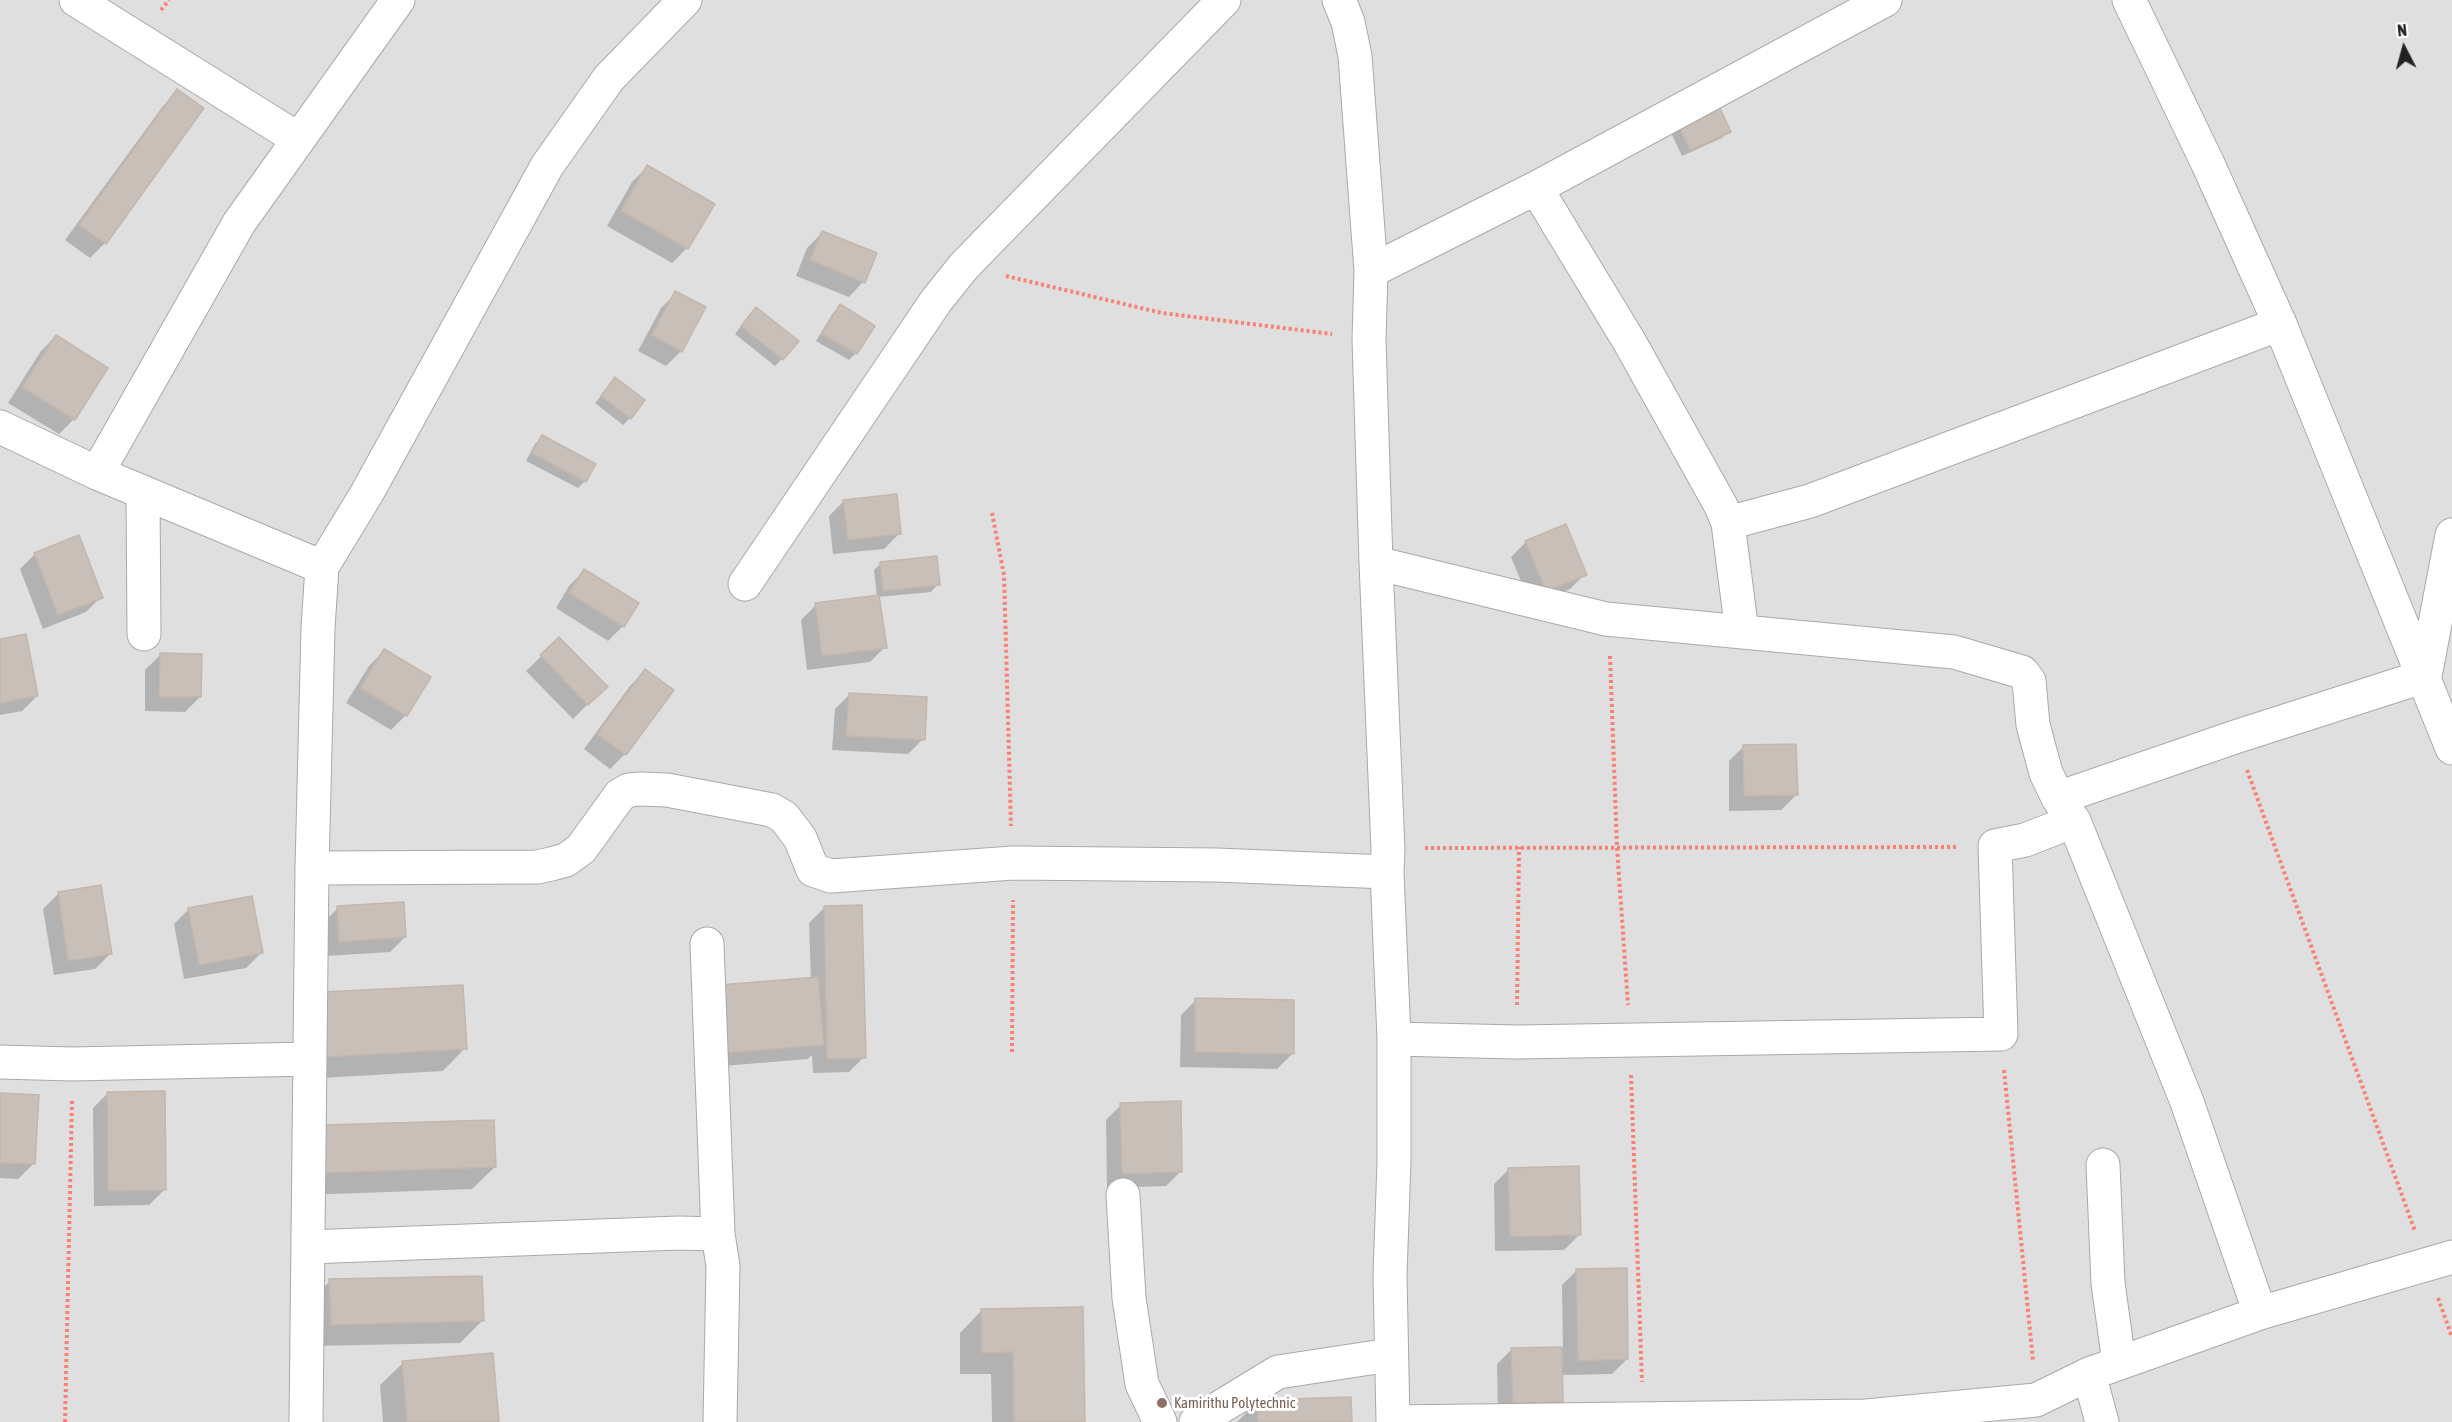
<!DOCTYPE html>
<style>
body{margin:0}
#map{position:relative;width:2452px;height:1422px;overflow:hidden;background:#f2efe9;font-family:"Asap Condensed",sans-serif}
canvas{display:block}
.north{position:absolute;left:2374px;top:18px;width:60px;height:60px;-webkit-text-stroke:4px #fff;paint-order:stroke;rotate:354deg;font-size:16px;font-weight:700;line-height:24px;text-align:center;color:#222}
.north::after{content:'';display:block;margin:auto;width:21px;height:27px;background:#222;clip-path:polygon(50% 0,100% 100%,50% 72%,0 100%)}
</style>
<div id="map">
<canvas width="2452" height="1422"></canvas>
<div class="north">N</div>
</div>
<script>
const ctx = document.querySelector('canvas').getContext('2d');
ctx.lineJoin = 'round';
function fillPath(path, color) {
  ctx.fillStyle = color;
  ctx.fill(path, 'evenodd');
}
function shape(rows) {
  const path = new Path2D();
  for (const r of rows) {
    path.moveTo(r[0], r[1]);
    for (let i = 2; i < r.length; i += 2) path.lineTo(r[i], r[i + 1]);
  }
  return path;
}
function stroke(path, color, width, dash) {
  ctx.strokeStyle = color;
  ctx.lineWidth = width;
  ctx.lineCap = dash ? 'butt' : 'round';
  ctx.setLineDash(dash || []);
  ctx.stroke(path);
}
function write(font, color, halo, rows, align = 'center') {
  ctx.font = font + ' "Asap Condensed",sans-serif';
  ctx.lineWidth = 6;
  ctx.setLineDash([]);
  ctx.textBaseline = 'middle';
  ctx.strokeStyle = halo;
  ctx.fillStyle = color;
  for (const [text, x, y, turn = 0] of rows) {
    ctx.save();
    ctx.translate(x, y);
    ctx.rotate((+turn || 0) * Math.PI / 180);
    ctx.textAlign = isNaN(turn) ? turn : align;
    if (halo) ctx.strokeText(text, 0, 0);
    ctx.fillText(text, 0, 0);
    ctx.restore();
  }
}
fillPath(shape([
 [0,0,2452,0,2452,1422,0,1422]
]), '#e0dfdf');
fillPath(shape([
 [178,91,105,243,90,258,65,240,163,106],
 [1680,128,1729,131,1722,138,1682,156,1672,135],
 [647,167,687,248,672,263,607,226,632,182],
 [822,233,863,282,849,297,796,276,807,248],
 [676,293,681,351,666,366,638,351,661,308],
 [840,306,856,353,849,360,816,341,833,313],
 [749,316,782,359,775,366,735,334],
 [56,336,74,419,59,434,8,403,41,351],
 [615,379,630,418,623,425,595,403],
 [542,437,585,481,578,488,526,461,535,444],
 [844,501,899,534,884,549,833,554,829,516],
 [1526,542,1585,574,1570,589,1531,605,1511,557],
 [35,554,101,597,86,612,43,629,20,569],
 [881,563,938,584,931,592,878,597,885,647,870,662,807,670,801,620,816,605,877,597,874,570],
 [584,571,623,626,608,641,556,608,569,586],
 [559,639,605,687,573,719,526,671],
 [0,640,37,696,22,711,0,715],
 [384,651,406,715,391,730,346,703,369,666],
 [160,655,200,697,185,712,145,711,145,670],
 [645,671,625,754,610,769,584,749,630,686],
 [850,694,923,739,908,754,832,750,835,709],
 [1744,746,1796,795,1781,810,1729,811,1729,761],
 [58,894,110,954,95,969,54,975,43,909],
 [338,908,405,937,390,952,325,956,323,923],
 [824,908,864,1057,849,1072,813,1073,812,1055,808,1059,711,1067,811,979,809,923],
 [189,909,261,953,246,968,184,979,174,924],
 [1196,1000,1292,1054,1277,1069,1180,1067,1181,1015],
 [301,1016,465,1048,443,1071,304,1079],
 [108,1093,164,1190,149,1205,94,1206,93,1108],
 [0,1095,33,1164,18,1179,0,1178],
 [1121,1105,1181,1171,1166,1186,1107,1188,1106,1120],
 [302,1149,495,1167,472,1189,304,1195],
 [1509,1169,1579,1235,1564,1250,1495,1251,1494,1184],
 [1577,1270,1627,1359,1612,1374,1561,1375,1562,1401,1547,1416,1498,1418,1497,1364,1512,1349,1563,1348,1562,1285],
 [330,1281,482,1321,460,1343,309,1346,308,1303],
 [982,1310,1084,1422,992,1422,991,1374,960,1374,960,1333],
 [403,1363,497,1422,383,1422,380,1385],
 [1258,1401,1350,1422,1237,1422]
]), '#0003');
const building = shape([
 [177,89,204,108,106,244,79,225,177,89],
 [1720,108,1731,132,1690,150,1679,127,1720,108],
 [647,165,715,204,688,249,621,211,647,165],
 [822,231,877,253,865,283,810,260,822,231],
 [675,291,706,307,682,352,652,335,675,291],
 [840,304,875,326,857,354,822,334,840,304],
 [756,307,799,341,783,360,741,326,756,307],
 [56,335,108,368,75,420,22,387,56,335],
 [615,377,645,400,631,419,601,396,615,377],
 [542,435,596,464,586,482,532,453,542,435],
 [897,494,901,534,848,540,843,500,897,494],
 [1566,524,1587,575,1546,591,1525,541,1566,524],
 [79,535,103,598,58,615,34,553,79,535],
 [937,556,940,585,883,591,880,562,937,556],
 [584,569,639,603,624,627,569,593,584,569],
 [879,595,887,648,822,656,815,603,879,595],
 [26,634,38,696,0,703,0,639,26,634],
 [559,637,608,687,588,705,540,655,559,637],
 [384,649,431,677,407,716,360,688,384,649],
 [160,653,202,654,201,697,159,697,160,653],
 [645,669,674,690,626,755,597,734,645,669],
 [849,693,927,697,925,740,846,736,849,693],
 [1796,744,1798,795,1744,796,1743,745,1796,744],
 [101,885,112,954,68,961,58,892,101,885],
 [252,896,263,953,199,965,188,908,252,896],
 [404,902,406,937,339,942,337,906,404,902],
 [862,905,866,1058,827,1059,824,906,862,905],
 [818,977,824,1045,726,1053,720,985,818,977],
 [463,985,467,1049,326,1057,322,992,463,985],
 [1195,998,1294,1000,1294,1054,1195,1052,1195,998],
 [165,1091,166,1190,108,1191,107,1092,165,1091],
 [0,1093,39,1095,35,1164,0,1163,0,1093],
 [1181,1101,1182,1172,1122,1174,1120,1103,1181,1101],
 [494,1120,496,1167,325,1173,324,1125,494,1120],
 [1579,1166,1581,1235,1510,1237,1508,1168,1579,1166],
 [1627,1268,1628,1359,1578,1361,1576,1269,1627,1268],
 [482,1276,484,1321,331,1325,329,1279,482,1276],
 [1083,1307,1085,1422,1014,1422,1013,1352,982,1353,981,1309,1083,1307],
 [1562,1347,1563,1402,1513,1403,1511,1348,1562,1347],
 [493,1353,499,1422,407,1422,402,1361,493,1353],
 [1351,1397,1352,1422,1258,1422,1257,1400,1351,1397]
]);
fillPath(building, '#c7bfb8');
stroke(building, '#c4b6ab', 1.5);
const minor = shape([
 [76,0,298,139],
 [1339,0,1348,22,1355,56,1371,271,1369,339,1376,563,1388,849,1387,872,1394,1039,1394,1162,1390,1275,1393,1422,1866,1416,2036,1400,2089,1374,2260,1313,2452,1257],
 [2129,0,2208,164,2280,324,2452,748],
 [1536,188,1629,341,1721,506,1728,523,1742,632],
 [1371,271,1536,188,1885,0],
 [0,427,97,473,322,567],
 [97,473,239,223,398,0],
 [143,492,144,634],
 [1728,523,1810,501,2280,324],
 [1376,563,1606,619,1954,652,2022,672,2029,681,2033,725,2046,773,2058,798,2074,821,2187,1102,2260,1313],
 [745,584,936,301,964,266,1224,0],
 [2058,798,2235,737,2425,676,2452,535],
 [312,868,537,867,551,864,566,860,581,849,620,795,629,790,641,789,667,790,772,810,784,817,800,838,813,870,831,876,1013,863,1217,865,1387,872],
 [707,944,718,1234],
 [1394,1039,1516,1042,2001,1034,1995,846,2025,840,2074,821],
 [0,1062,72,1064,310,1059],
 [2103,1165,2108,1283,2119,1363],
 [1123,1195,1129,1298,1142,1384,1160,1422],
 [308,1247,679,1233,718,1234,723,1266,720,1422],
 [2089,1374,2102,1422],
 [306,1422,312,868,318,628,322,567,367,493,547,166,609,78,685,0],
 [1196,1422,1278,1372,1390,1355]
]);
stroke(minor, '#a9a9a9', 35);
stroke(shape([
 [161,10,169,0],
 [1006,276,1162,313,1332,334],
 [992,513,1004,575,1011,826],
 [1610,656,1617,847,1628,1005],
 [2247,770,2415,1231],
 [1425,848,1958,847],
 [1517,1005,1519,847],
 [1012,1052,1013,900],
 [2004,1070,2033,1361],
 [1631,1075,1642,1382],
 [2438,1298,2452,1337],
 [65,1422,72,1099]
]), '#fa8072', 4, [3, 3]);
stroke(minor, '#fff', 33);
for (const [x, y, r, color] of [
 [1162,1403,6,"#8d6e63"]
]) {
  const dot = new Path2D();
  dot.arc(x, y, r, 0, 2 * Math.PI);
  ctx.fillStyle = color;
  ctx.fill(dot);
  stroke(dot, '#fff', 2);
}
write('15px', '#785e54', '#fff', [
 ["Kamirithu Polytechnic",1174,1403]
], 'left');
</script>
